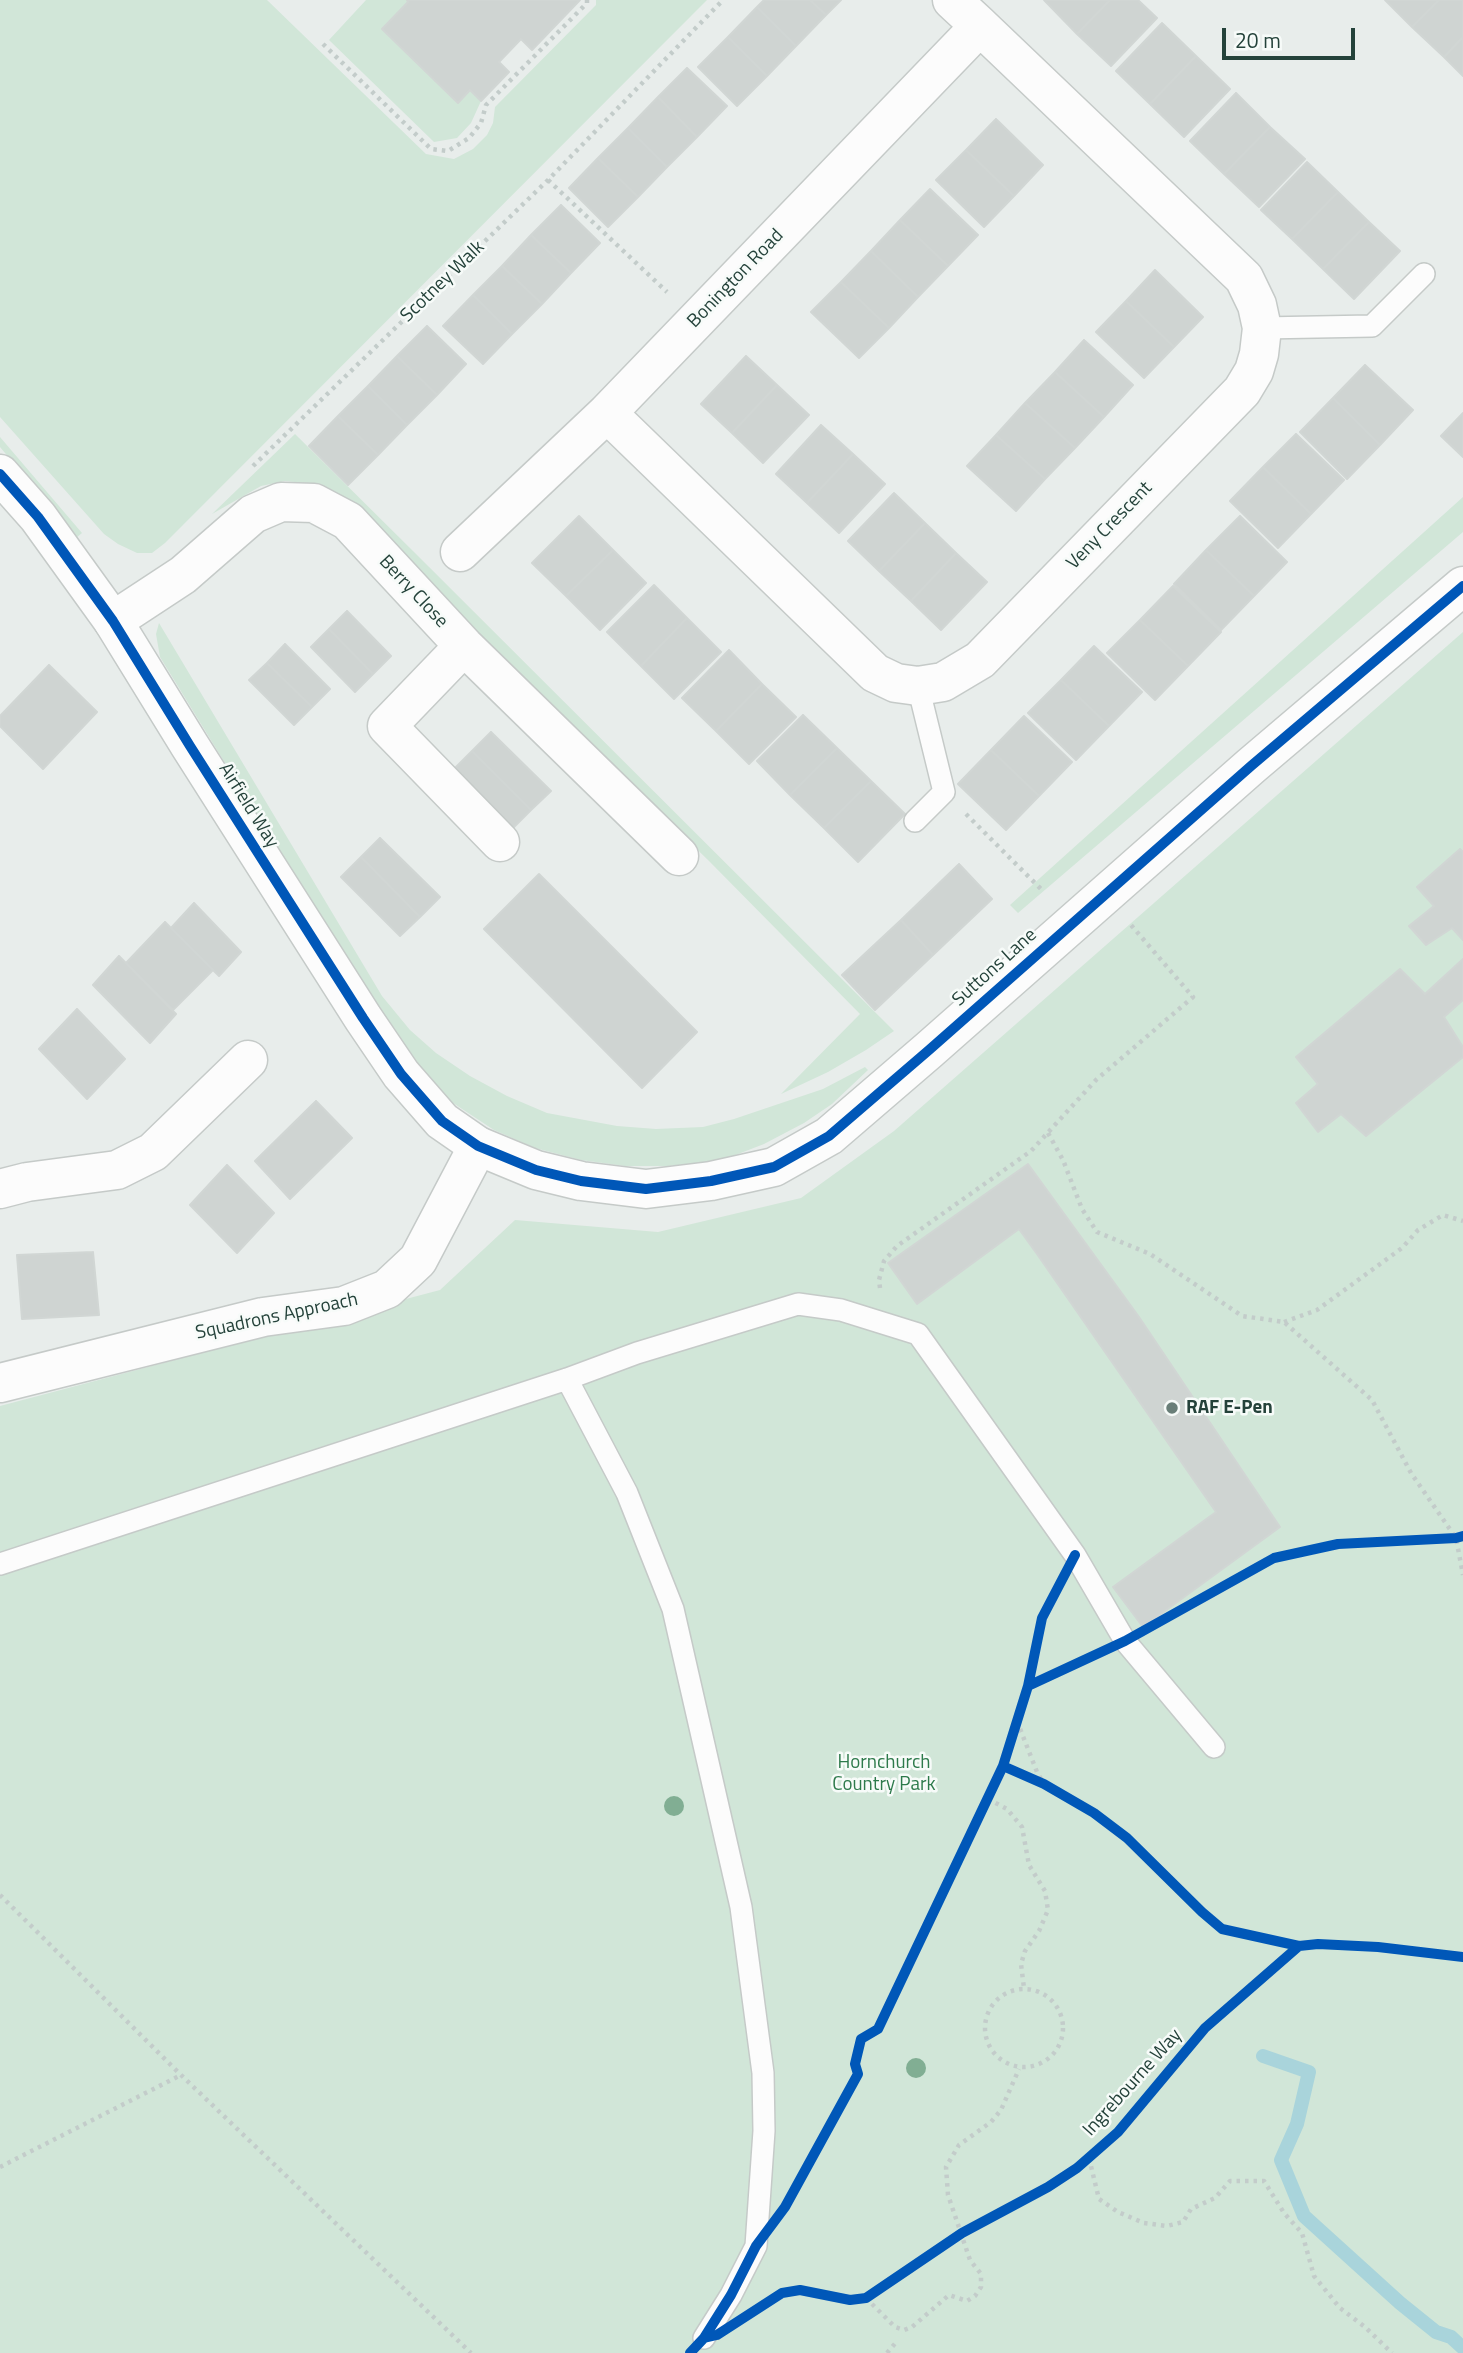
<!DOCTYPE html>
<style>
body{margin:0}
#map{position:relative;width:1463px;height:2353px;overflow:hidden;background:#e8edeb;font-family:"Titillium Web",sans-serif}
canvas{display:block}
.scale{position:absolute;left:1222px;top:28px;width:133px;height:32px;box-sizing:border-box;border:4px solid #24423a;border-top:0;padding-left:9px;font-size:21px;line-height:24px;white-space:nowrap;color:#24423a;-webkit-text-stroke:5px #f7fbf9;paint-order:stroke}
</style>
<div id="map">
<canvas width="1463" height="2353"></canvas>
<div class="scale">20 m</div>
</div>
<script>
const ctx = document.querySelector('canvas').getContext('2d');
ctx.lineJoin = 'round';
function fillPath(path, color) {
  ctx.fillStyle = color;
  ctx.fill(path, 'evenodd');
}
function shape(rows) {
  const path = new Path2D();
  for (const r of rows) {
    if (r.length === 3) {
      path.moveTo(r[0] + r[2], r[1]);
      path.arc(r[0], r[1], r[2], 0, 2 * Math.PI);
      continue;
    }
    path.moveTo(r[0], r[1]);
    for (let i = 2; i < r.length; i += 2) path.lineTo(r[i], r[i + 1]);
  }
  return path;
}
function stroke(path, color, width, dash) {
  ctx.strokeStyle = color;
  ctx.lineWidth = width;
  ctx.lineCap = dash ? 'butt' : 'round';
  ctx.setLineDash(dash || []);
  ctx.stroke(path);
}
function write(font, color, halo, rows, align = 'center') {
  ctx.font = font + ' "Titillium Web",sans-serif';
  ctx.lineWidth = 5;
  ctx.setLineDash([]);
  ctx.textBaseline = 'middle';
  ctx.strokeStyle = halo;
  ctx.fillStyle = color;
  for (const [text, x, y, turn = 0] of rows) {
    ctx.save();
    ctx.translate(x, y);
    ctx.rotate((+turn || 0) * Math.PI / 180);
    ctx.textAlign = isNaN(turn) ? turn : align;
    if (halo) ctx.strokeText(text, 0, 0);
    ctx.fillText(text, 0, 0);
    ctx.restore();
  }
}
fillPath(shape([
 [0,0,267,0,426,154,454,159,473,149,487,135,493,123,495,107,596,5,596,0,707,0,165,543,152,553,137,553,118,544,104,534,0,417],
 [366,0,407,0,458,102,470,90,481,101,471,123,457,138,434,142,329,40],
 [295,434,413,551,894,1031,866,1050,828,1072,781,1094,860,1014,709,861,331,492,304,483,285,481,261,486,212,514],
 [0,437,82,533,76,538,0,447],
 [1463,497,1463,532,1018,913,1010,905],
 [159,623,382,996,410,1030,436,1053,470,1076,507,1096,547,1113,617,1126,656,1129,703,1127,734,1119,823,1089,865,1067,868,1070,832,1104,804,1123,764,1144,720,1161,668,1166,625,1166,581,1160,535,1148,494,1130,450,1101,409,1056,375,1008,160,657,156,634],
 [1463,632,1463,2353,0,2353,0,1406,440,1290,515,1220,658,1232,801,1198,894,1131]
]), '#d1e6d8');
stroke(shape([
 [1263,2056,1309,2072,1297,2124,1281,2160,1304,2216,1400,2303,1436,2332,1451,2337,1463,2348]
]), '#a9d4db', 14);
const building = shape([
 [407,0,580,0,532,50,521,39,499,62,509,72,481,101,470,90,458,103,382,29,408,2,407,0],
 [764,0,810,0,826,15,796,46,757,7,764,0],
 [810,0,841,0,826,15,810,0],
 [1044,0,1110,0,1077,34,1044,0],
 [1110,0,1138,0,1157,18,1111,66,1077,34,1110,0],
 [1385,0,1439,0,1412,27,1385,0],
 [1439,0,1463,0,1463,37,1444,57,1412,27,1439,0],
 [757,7,796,46,767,76,728,37,757,7],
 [1162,23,1196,56,1150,104,1116,71,1162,23],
 [728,37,767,76,737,106,698,67,728,37],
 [1463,37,1463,76,1444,57,1463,37],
 [1196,56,1230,89,1184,137,1150,104,1196,56],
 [687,68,727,106,697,137,658,97,687,68],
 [1236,93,1270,127,1224,174,1190,141,1236,93],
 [658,97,697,137,667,167,628,128,658,97],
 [996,119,1043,165,1014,196,966,150,996,119],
 [1270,127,1305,159,1259,207,1224,174,1270,127],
 [628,128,667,167,638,197,598,158,628,128],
 [966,150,1014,196,984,227,936,180,966,150],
 [598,158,638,197,608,227,569,188,598,158],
 [1307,162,1338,192,1292,239,1261,210,1307,162],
 [930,189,978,235,948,266,900,220,930,189],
 [1338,192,1369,222,1323,269,1292,239,1338,192],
 [561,205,600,243,571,273,531,235,561,205],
 [900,220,948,266,918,297,871,251,900,220],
 [1369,222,1400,251,1354,299,1323,269,1369,222],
 [531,235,571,273,542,304,502,266,531,235],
 [871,251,918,297,889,328,841,282,871,251],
 [502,266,542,304,512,334,473,295,502,266],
 [1155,270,1203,317,1174,347,1126,301,1155,270],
 [841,282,889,328,859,358,811,312,841,282],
 [473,295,512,334,483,364,443,326,473,295],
 [1126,301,1174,347,1144,378,1096,332,1126,301],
 [427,326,466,364,437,395,397,356,427,326],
 [1084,340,1133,385,1104,417,1055,372,1084,340],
 [397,356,437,395,407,425,368,386,397,356],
 [746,356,777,385,732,433,701,404,746,356],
 [1365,365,1413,410,1380,445,1333,398,1365,365],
 [1055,372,1104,417,1075,448,1025,403,1055,372],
 [777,385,809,415,763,463,732,433,777,385],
 [368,386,407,425,378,455,338,416,368,386],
 [1333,398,1380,445,1347,479,1300,432,1333,398],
 [1025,403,1075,448,1045,479,996,435,1025,403],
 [1463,413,1463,457,1441,436,1463,413],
 [338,416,378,455,348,485,309,446,338,416],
 [821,425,853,454,807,503,776,474,821,425],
 [1296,434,1344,480,1311,514,1263,467,1296,434],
 [996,435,1045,479,1016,511,967,466,996,435],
 [853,454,885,484,839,533,807,503,853,454],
 [1263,467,1311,514,1278,548,1230,501,1263,467],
 [894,493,925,523,879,571,848,541,894,493],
 [579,516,613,550,566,596,532,563,579,516],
 [1240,516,1287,562,1254,596,1206,550,1240,516],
 [925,523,956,553,911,601,879,571,925,523],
 [613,550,646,583,600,630,566,596,613,550],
 [1206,550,1254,596,1221,630,1174,584,1206,550],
 [956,553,987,582,941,630,911,601,956,553],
 [654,585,687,618,641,666,607,632,654,585],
 [1173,586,1221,632,1188,666,1140,620,1173,586],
 [347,611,391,656,373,674,329,629,347,611],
 [687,618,721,652,674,699,641,666,687,618],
 [1140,620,1188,666,1155,700,1107,653,1140,620],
 [329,629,373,674,355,692,311,647,329,629],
 [285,644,330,689,312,707,267,663,285,644],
 [1094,646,1142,692,1109,726,1061,680,1094,646],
 [729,650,762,684,716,731,682,698,729,650],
 [267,663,312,707,294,725,249,680,267,663],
 [49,665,97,712,43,769,0,726,0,716,49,665],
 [1061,680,1109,726,1076,760,1028,713,1061,680],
 [762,684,796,717,749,764,716,731,762,684],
 [803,715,837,748,790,795,757,761,803,715],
 [1024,716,1072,762,1039,796,991,750,1024,716],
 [491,732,551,791,531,810,472,751,491,732],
 [837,748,871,781,824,828,790,795,837,748],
 [991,750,1039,796,1006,830,958,784,991,750],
 [472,751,531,810,511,830,452,771,472,751],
 [871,781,905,814,858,862,824,828,871,781],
 [380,838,440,897,420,917,361,857,380,838],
 [1460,849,1463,852,1463,940,1452,928,1426,945,1409,926,1434,906,1417,887,1460,849],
 [361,857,420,917,400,936,341,877,361,857],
 [959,864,992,899,933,955,901,920,959,864],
 [539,874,697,1032,642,1088,484,929,539,874],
 [194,903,241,952,219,976,171,928,194,903],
 [901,920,933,955,875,1010,842,975,901,920],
 [165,922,213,970,173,1010,126,963,165,922],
 [119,956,176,1014,150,1043,93,985,119,956],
 [1463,959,1463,1000,1444,1017,1463,1047,1463,1057,1366,1136,1341,1114,1318,1132,1296,1103,1318,1084,1296,1057,1400,969,1425,994,1463,959],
 [77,1009,125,1059,87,1099,39,1049,77,1009],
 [316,1101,352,1138,290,1199,255,1161,316,1101],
 [1028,1164,1139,1317,1280,1527,1143,1627,1113,1587,1216,1512,1037,1254,1019,1229,917,1304,888,1263,1028,1164],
 [227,1165,274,1213,237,1253,190,1205,227,1165],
 [93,1252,99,1315,22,1319,17,1255,93,1252]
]);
fillPath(building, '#cfd4d2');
stroke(building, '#d1d6d4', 2);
const service = shape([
 [1262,328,1372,326,1424,274],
 [915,821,944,792,918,686],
 [567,1379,627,1493,673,1609,741,1907,763,2073,764,2131,756,2246,731,2295,704,2338],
 [0,1564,567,1379,637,1353,798,1304,841,1310,918,1334,1075,1555,1125,1641,1214,1747]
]);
const minor = shape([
 [607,413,875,673,896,683,918,686,943,682,980,660,1242,391,1254,371,1259,354,1262,328,1257,305,1244,278,980,26],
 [460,552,607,413,980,26,952,0],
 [113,621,183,575,253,514,281,502,314,503,348,521,464,646,679,856],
 [464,646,387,726,500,842],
 [0,1189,27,1182,117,1170,153,1152,248,1060],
 [0,1383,263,1317,344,1306,387,1289,418,1260,478,1146]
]);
const tertiary = shape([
 [0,474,38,517,113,621,190,746,363,1018,401,1074,442,1121,478,1146,536,1170,581,1181,646,1189,711,1181,774,1167,829,1136,929,1050,1251,766,1463,586]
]);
stroke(service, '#c5cac8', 24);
stroke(minor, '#c5cac8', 41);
stroke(tertiary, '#c5cac8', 41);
stroke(shape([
 [323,44,431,149,448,151,469,138,481,123,486,105,587,3,587,0],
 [548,180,667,292],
 [253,466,548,180,723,0],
 [966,814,1044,892],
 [1048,1133,1063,1160,1082,1209,1097,1232,1150,1254,1242,1316,1284,1322,1372,1400,1411,1473,1456,1538,1463,1575],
 [880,1288,879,1280,884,1261,897,1246,1031,1151,1096,1080,1193,997,1131,925],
 [1284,1322,1317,1310,1402,1248,1418,1230,1443,1215,1463,1221],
 [1017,1721,1037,1772,1044,1784],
 [988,1799,1007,1809,1022,1827,1029,1865,1045,1891,1048,1910,1039,1931,1025,1951,1021,1964,1024,1988],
 [0,1895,181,2075,471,2353],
 [1024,2028,39],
 [1089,2158,1099,2199,1118,2212,1144,2223,1167,2226,1183,2222,1191,2209,1215,2198,1230,2181,1264,2181,1284,2213,1302,2233,1314,2276,1340,2308,1365,2327,1392,2353],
 [0,2167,181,2075],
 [866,2298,895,2327,904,2330,912,2327,949,2295,967,2301,975,2296,981,2287,981,2274,970,2260,948,2195,946,2167,959,2145,991,2122,1001,2110,1019,2069],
 [887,2353,898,2340]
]), '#c3ccca', 4.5, [3.5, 5]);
stroke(service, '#fcfcfc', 21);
stroke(minor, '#fcfcfc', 38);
stroke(tertiary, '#fcfcfc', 38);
stroke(shape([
 [0,474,38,517,113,621,190,746,363,1018,401,1074,442,1121,478,1146,536,1170,581,1181,646,1189,711,1181,774,1167,829,1136,929,1050,1251,766,1463,586],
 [1028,1686,1125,1641,1274,1558,1338,1544,1456,1538,1463,1536],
 [1003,1766,1044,1784,1094,1813,1127,1838,1202,1912,1222,1929,1299,1946],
 [704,2338,717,2335,782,2293,800,2290,850,2300,866,2298,962,2233,1048,2187,1077,2168,1118,2132,1205,2028,1299,1946,1318,1944,1378,1947,1463,1957],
 [690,2353,704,2338,731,2295,756,2246,785,2207,858,2074,855,2064,861,2039,878,2029,1003,1766,1028,1686,1042,1618,1075,1555]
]), '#0057b8', 10);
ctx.fillStyle = '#81ae93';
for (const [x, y] of [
 [674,1806],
 [916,2068]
]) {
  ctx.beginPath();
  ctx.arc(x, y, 10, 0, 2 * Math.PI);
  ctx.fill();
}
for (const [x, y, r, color] of [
 [1172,1408,7,"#697e78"]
]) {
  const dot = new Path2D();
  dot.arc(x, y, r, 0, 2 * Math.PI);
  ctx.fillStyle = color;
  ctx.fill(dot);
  stroke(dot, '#f7fbf9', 2.5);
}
write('19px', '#24423a', '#f7fbf9', [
 ["Bonington Road",736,279,-46],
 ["Scotney Walk",443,282,-44],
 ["Veny Crescent",1110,526,-46],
 ["Berry Close",413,592,47],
 ["Airfield Way",248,806,58],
 ["Suttons Lane",995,968,-42],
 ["Squadrons Approach",277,1317,-12],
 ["Ingrebourne Way",1133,2083,-48]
]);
write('bold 19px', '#24423a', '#f7fbf9', [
 ["RAF E-Pen",1186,1408]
], 'left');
write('19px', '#2d7a4b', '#f7fbf9', [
 ["Hornchurch",884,1763],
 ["Country Park",884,1785]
]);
</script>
